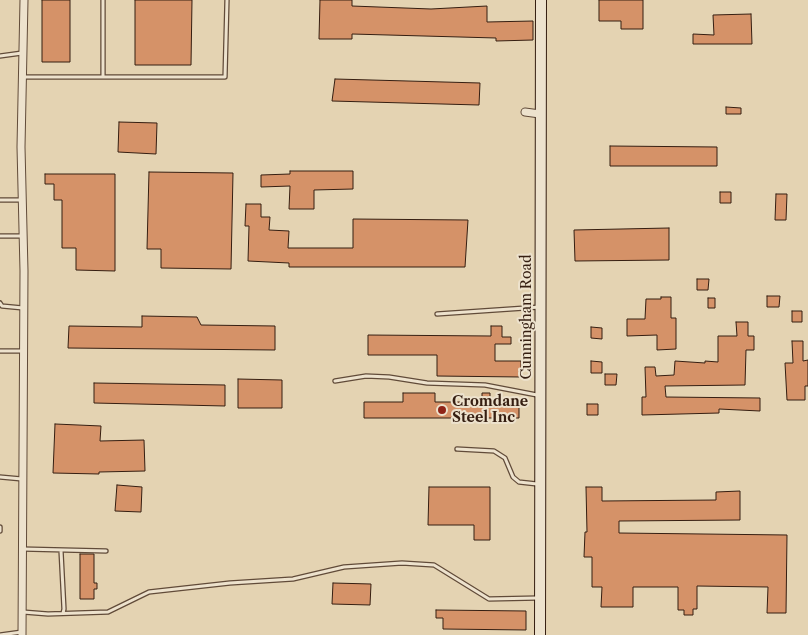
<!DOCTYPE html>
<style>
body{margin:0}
canvas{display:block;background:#e4d3b2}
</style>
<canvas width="808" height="635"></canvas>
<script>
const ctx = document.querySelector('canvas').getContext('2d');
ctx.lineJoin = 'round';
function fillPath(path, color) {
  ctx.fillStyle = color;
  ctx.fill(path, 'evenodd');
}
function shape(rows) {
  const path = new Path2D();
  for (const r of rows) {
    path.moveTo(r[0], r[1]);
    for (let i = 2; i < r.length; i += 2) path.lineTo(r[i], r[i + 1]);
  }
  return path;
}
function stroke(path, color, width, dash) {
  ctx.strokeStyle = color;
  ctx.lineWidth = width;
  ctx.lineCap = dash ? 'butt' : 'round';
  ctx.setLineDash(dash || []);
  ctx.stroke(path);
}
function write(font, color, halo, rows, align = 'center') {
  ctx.font = font + ' "Libre Caslon Text",serif';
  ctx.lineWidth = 4;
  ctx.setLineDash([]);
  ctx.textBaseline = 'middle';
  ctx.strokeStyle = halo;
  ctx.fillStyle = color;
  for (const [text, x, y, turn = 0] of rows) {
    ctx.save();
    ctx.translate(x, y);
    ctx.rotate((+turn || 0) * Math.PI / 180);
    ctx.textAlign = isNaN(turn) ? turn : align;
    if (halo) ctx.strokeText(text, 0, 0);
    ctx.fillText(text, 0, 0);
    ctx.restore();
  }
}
const building = shape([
 [42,0,70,0,70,62,42,62,42,0],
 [135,0,192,0,191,65,135,65,135,0],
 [320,0,352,0,352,6,431,9,487,6,487,22,533,21,533,40,496,41,496,38,352,34,352,39,319,39,320,0],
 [599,0,643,0,643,29,621,29,621,21,599,21,599,0],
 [751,14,752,44,693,44,693,34,714,35,713,15,751,14],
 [335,79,480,83,479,105,332,101,335,79],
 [726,107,741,108,741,114,726,114,726,107],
 [119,122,157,123,156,154,118,152,119,122],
 [610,146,717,147,717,166,610,166,610,146],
 [290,171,353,171,353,189,314,190,314,209,289,209,290,186,261,187,261,175,290,174,290,171],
 [149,172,233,173,231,269,161,268,161,249,147,249,149,172],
 [45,174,115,174,115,271,76,270,76,248,62,248,62,200,54,200,54,184,45,184,45,174],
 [720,192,731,192,731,203,720,203,720,192],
 [776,194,787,194,786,220,775,220,776,194],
 [246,204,261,204,261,217,270,217,269,230,289,231,288,248,353,248,353,219,468,220,465,267,289,267,289,263,248,261,249,226,245,226,246,204],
 [669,228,669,260,575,261,574,230,669,228],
 [697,279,709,279,708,290,697,290,697,279],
 [767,296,780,296,779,307,767,307,767,296],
 [661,297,671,297,671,318,676,318,676,349,657,350,657,335,627,336,627,319,645,319,646,299,661,299,661,297],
 [708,298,715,298,715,308,708,308,708,298],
 [792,311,802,311,802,322,792,322,792,311],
 [142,316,197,317,201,325,275,326,275,350,68,348,69,326,142,327,142,316],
 [736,322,748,322,748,336,754,336,754,350,746,350,745,385,665,386,666,397,760,398,760,411,719,409,719,413,642,415,642,397,646,397,645,367,655,367,656,376,674,375,675,361,705,363,705,361,718,362,718,336,737,336,736,322],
 [491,326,502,326,502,337,511,337,511,344,495,344,495,361,521,361,521,377,437,376,437,355,368,355,368,335,491,336,491,326],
 [591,327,602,328,602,339,591,338,591,327],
 [792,341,803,341,803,361,808,360,808,386,805,386,805,400,787,400,785,363,793,363,792,341],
 [591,361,602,362,602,373,591,373,591,361],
 [605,374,617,374,616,385,605,385,605,374],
 [238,379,282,380,282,408,238,408,238,379],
 [94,383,225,385,225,406,94,403,94,383],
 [403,393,435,393,435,402,482,402,482,393,490,393,490,402,519,402,519,418,364,418,364,402,403,402,403,393],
 [587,404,598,404,598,415,587,415,587,404],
 [55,424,101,426,100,441,144,440,145,471,99,472,99,474,53,473,55,424],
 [117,485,142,487,141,512,115,511,117,485],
 [429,487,490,487,490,540,474,540,474,525,428,525,429,487],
 [586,487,602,487,602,501,716,500,716,492,740,491,740,520,619,521,619,533,787,535,786,613,767,613,768,587,697,586,697,609,693,609,693,615,684,615,684,610,678,610,678,587,633,587,633,607,601,607,602,587,592,587,592,557,584,557,585,532,587,532,586,487],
 [80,554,94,554,94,583,97,583,97,589,94,589,94,599,80,599,80,554],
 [333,583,371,584,370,605,332,604,333,583],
 [436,610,526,611,526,630,443,629,443,618,436,618,436,610]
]);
fillPath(building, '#d59268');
stroke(building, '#351e11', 1);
const lane = shape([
 [103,0,103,76],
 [0,56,22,53],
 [22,77,225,77,227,0],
 [0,200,22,200],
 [0,236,23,236],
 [0,303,2,306,23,308],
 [437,314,540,307],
 [0,351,23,351],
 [335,381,366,376,389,377,427,383,485,385,537,395],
 [457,449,494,451,505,458,513,477,519,482,537,484],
 [0,477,22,479],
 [0,527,0,531],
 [23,549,106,551],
 [61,551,64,609,63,613],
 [23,612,48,614,108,612,149,592,230,583,293,579,344,567,402,563,434,565,489,599,537,598],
 [0,635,22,632]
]);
const street = shape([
 [525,112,540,114],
 [22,635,24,271,21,147,24,0]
]);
const secondary = shape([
 [540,635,541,0]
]);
stroke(lane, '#614b39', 5.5);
stroke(street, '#614b39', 9);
stroke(secondary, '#351e11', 12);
stroke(lane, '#ede2cd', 3);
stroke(street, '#ede2cd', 7);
stroke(secondary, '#ede2cd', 10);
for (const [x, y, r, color] of [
 [442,410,5,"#8f2418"]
]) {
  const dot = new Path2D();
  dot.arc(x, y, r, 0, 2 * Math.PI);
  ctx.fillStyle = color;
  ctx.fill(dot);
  stroke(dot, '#ede2cd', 2);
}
write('14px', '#351e11', '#ede2cd', [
 ["Cunningham Road",527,317,-90]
]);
write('bold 14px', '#351e11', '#ede2cd', [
 ["Cromdane",452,402],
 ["Steel Inc",452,418]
], 'left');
</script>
